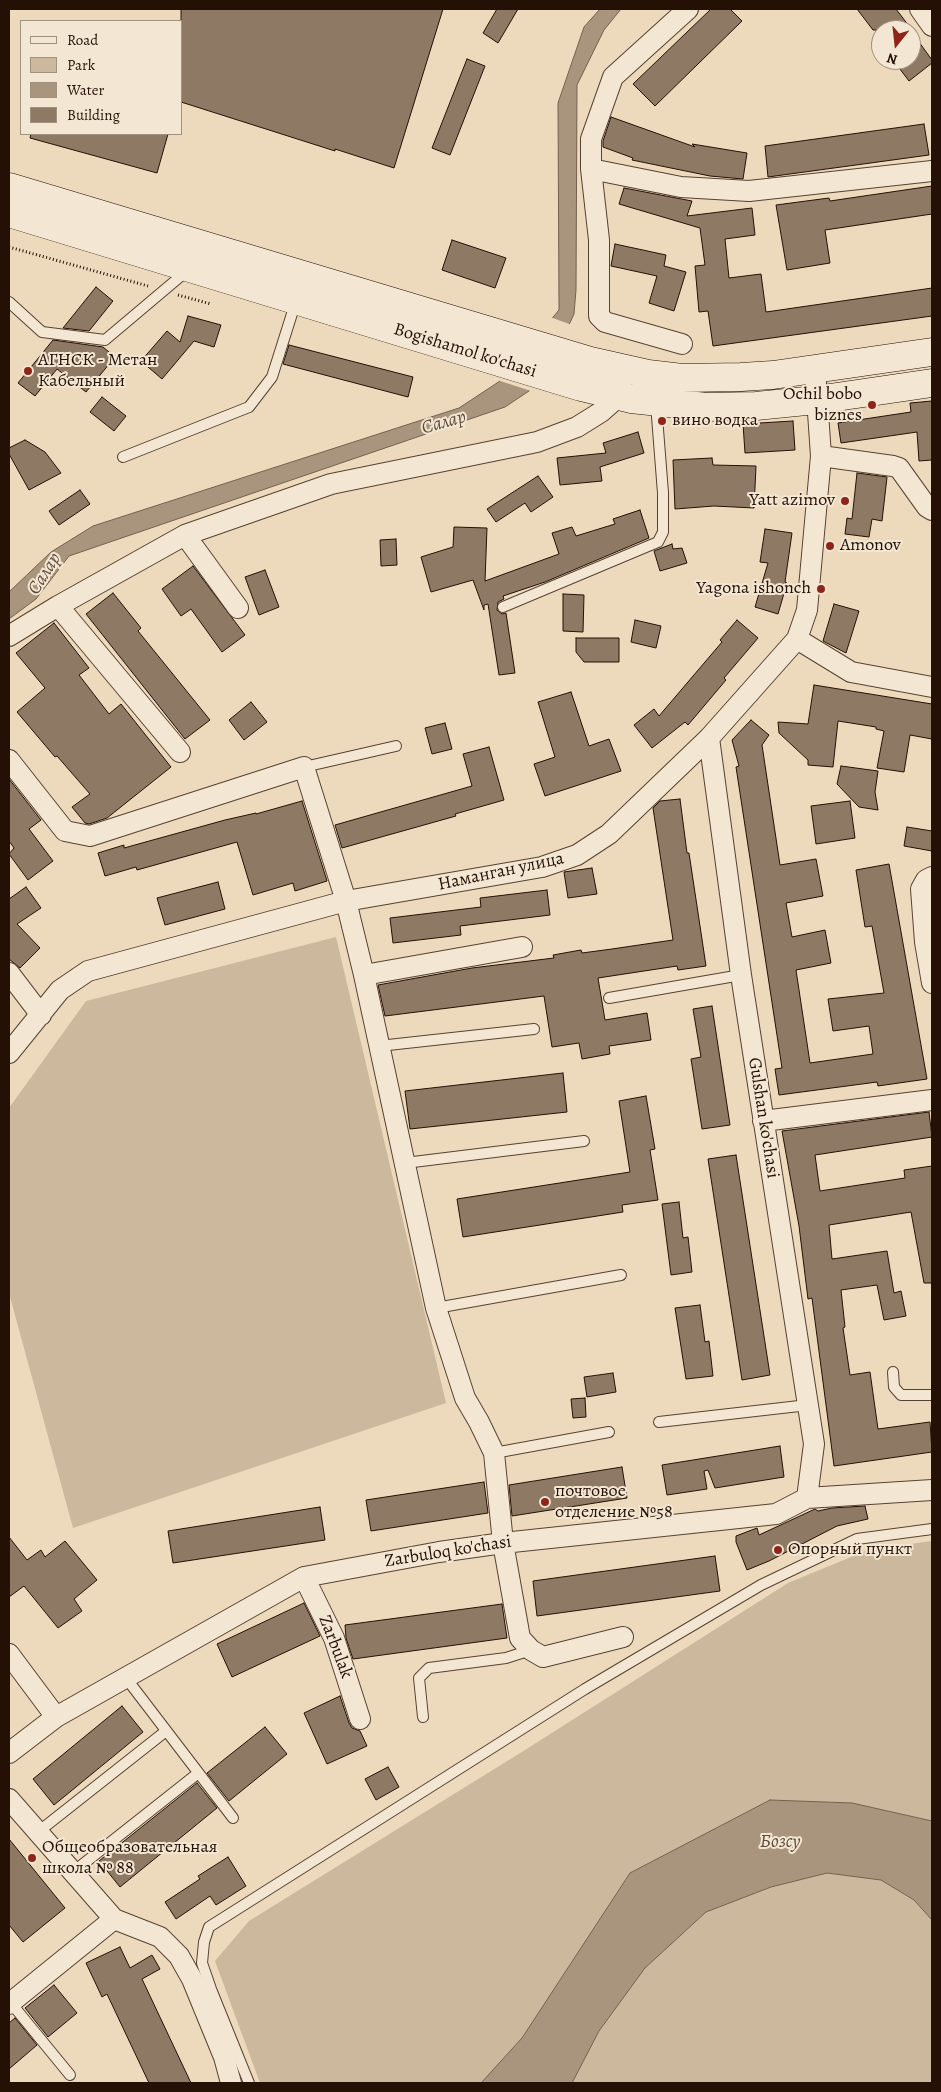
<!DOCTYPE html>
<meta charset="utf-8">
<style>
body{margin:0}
#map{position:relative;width:941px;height:2092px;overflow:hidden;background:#eddabc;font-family:Alegreya,serif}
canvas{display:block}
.frame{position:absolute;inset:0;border:10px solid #251005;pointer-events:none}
.legend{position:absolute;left:20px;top:20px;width:162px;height:115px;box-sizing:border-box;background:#f3e7d3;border:1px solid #a19181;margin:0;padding:6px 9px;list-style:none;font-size:15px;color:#251005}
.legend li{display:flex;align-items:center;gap:10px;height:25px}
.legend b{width:25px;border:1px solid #a19181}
.north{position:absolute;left:871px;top:20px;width:50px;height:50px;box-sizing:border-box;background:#f3e7d3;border:1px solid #a19181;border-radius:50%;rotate:196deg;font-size:14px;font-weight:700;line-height:20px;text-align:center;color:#251005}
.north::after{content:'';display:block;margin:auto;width:18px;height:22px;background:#8f2418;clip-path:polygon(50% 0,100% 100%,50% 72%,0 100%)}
</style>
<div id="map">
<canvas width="941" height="2092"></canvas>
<div class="frame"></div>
<ul class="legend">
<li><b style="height:6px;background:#f3e7d3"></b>Road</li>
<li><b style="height:14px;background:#cbb89d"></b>Park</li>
<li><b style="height:14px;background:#a9957e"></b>Water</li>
<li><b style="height:14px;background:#8d7964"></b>Building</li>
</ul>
<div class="north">N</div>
</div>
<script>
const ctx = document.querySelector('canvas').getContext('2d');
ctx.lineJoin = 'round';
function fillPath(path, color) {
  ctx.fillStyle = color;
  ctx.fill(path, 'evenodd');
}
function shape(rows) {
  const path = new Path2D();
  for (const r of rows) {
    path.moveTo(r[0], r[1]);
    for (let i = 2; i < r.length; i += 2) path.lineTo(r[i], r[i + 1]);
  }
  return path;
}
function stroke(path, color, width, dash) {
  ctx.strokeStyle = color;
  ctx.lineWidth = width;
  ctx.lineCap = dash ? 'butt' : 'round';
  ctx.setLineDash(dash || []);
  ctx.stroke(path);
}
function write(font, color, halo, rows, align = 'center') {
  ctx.font = font + ' Alegreya,serif';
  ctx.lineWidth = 4;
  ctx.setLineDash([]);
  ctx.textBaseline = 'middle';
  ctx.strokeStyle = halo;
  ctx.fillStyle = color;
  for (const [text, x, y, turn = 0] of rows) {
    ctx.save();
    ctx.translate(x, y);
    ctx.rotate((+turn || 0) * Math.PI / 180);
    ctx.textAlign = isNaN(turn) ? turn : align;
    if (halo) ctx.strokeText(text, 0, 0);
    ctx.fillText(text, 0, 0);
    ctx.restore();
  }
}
fillPath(shape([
 [336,937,446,1403,73,1528,9,1293,9,1108,86,1001],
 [932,1541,932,1821,852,1803,770,1800,630,1873,522,2038,481,2083,260,2083,215,1961,249,1921,525,1750,788,1583,868,1550],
 [827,1873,881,1880,914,1900,932,1920,932,2083,572,2083,599,2031,645,1968,706,1912,771,1887]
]), '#cbb89d');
const water = shape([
 [600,9,621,9,604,30,577,85,576,290,574,314,556,353,529,391,505,407,69,556,36,599,9,619,9,592,51,552,93,526,459,408,500,381,559,310,558,103,584,27,600,9],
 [770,1800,852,1803,932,1821,932,1920,914,1900,881,1880,827,1873,771,1887,706,1912,645,1968,599,2031,572,2083,481,2083,522,2038,630,1873,770,1800]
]);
fillPath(water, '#a9957e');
stroke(water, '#74604e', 1);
fillPath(shape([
 [550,317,572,325,558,355,531,391,497,380]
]), '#eddabc');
const building = shape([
 [181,9,443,9,394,168,335,149,335,151,181,102,181,9],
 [497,9,518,9,498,43,483,33,497,9],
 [711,9,730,9,742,21,655,106,633,84,711,9],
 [857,9,896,9,912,30,873,30,857,9],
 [911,31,932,60,932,63,909,81,893,60,911,60,911,31],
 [467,59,485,66,450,155,432,148,467,59],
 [611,117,695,147,692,144,747,153,743,179,710,176,632,160,633,158,603,147,603,141,611,117],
 [924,124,929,155,768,177,765,146,924,124],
 [31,134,168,134,157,173,30,138,31,134],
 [932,186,932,214,825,230,830,263,787,270,776,205,829,198,830,201,932,186],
 [624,188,692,201,687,216,752,208,755,235,725,239,729,278,761,274,766,312,932,288,932,316,713,346,708,311,699,312,695,266,705,265,700,228,619,204,624,188],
 [452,240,506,258,495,288,442,270,452,240],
 [615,244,666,255,664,266,686,272,674,311,649,303,657,276,611,266,615,244],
 [96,287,113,301,89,331,63,328,96,287],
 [188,316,221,325,214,347,194,341,162,379,141,361,167,331,180,342,188,316],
 [53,340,103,347,115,357,86,392,57,369,35,396,18,383,53,340],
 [289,345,413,377,408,397,283,364,289,345],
 [102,397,126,416,114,431,90,412,102,397],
 [932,401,932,460,919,461,917,432,841,443,838,423,911,412,910,403,932,401],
 [793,421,795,450,745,453,743,424,793,421],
 [638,432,644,453,600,467,602,481,560,485,557,458,606,453,603,443,638,432],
 [25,440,45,452,61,473,29,490,9,454,9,448,25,440],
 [712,458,713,465,756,466,754,508,714,506,675,509,673,460,712,458],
 [857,473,887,477,882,521,872,519,869,537,845,534,847,518,852,519,857,473],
 [538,476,553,497,531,512,525,503,496,522,487,509,538,476],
 [80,490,90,504,59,525,49,511,80,490],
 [640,510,649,538,545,582,503,596,504,599,498,602,497,610,502,614,506,613,515,673,499,675,488,604,484,605,484,610,473,580,431,592,421,557,453,547,454,527,487,528,485,581,559,554,552,533,572,527,576,536,615,524,613,519,640,510],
 [765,529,792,533,785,582,787,583,778,614,755,607,768,563,760,562,765,529],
 [396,539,397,565,381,566,380,540,396,539],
 [672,544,673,549,682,548,687,563,660,571,654,551,672,544],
 [193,566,245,635,222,652,191,609,181,616,162,589,193,566],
 [265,570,279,607,259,615,245,577,265,570],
 [113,593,141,628,138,631,210,720,185,739,86,614,113,593],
 [563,594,584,595,583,632,563,631,563,594],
 [834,604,859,611,846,653,823,641,834,604],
 [635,620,661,626,656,648,631,642,635,620],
 [737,620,758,638,724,678,726,680,688,725,685,722,652,748,634,725,654,709,659,716,722,642,720,640,737,620],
 [54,623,89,668,79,675,109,714,121,704,171,767,107,818,89,824,85,823,72,807,90,794,57,756,55,757,17,712,45,688,16,653,54,623],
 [576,638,619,638,619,662,584,662,576,652,576,638],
 [814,685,932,704,932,739,910,735,904,772,877,768,884,731,876,729,876,727,838,721,833,767,808,765,808,760,779,733,778,722,808,724,814,685],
 [571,692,589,746,609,739,621,771,545,796,534,764,555,757,538,702,571,692],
 [251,702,267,722,244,740,229,720,251,702],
 [751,720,769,735,762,745,780,865,816,859,823,896,786,903,792,937,825,930,831,963,796,970,810,1063,873,1054,869,1026,833,1031,828,999,884,993,872,926,865,927,856,870,889,864,927,1079,878,1086,877,1082,779,1095,775,1069,782,1068,736,767,739,766,732,740,751,720],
 [445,723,452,749,432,754,425,728,445,723],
 [489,747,504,800,455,814,456,816,342,848,335,825,472,786,463,754,489,747],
 [841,766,878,771,875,792,878,810,859,807,837,784,841,766],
 [9,779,41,820,29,829,53,861,28,880,9,854,14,848,9,841,9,779],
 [680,799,687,853,689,853,706,966,678,970,677,966,598,978,605,1020,647,1013,651,1040,609,1046,610,1054,582,1059,579,1043,552,1047,544,996,385,1016,378,985,472,968,554,958,553,955,581,950,582,953,612,949,673,940,653,808,660,801,680,799],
 [302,801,327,881,295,891,293,883,253,895,237,842,137,870,136,867,105,876,98,853,124,845,124,848,225,820,256,813,256,814,302,801],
 [850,801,855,838,816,844,811,806,850,801],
 [907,827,932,831,932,851,904,846,907,827],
 [592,868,597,894,568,898,564,872,592,868],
 [218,882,225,909,165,925,157,898,218,882],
 [26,887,41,908,17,924,40,948,20,968,9,959,9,899,26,887],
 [547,890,550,915,460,926,461,935,393,943,390,918,481,907,480,898,547,890],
 [712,1006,730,1125,702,1129,691,1059,701,1057,693,1009,712,1006],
 [563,1073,567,1112,410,1129,405,1091,563,1073],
 [646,1096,655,1149,650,1150,658,1200,622,1205,623,1212,463,1237,457,1199,630,1172,619,1101,646,1096],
 [929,1112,932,1137,815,1155,820,1191,905,1178,904,1170,932,1166,932,1283,924,1283,911,1212,829,1225,832,1259,887,1251,894,1293,901,1291,906,1316,884,1320,877,1285,841,1290,845,1327,843,1328,850,1375,870,1372,878,1429,930,1422,932,1452,834,1466,812,1298,808,1299,799,1226,782,1131,929,1112],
 [736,1155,770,1375,742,1380,708,1159,736,1155],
 [679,1202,683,1238,688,1237,692,1272,671,1275,662,1204,679,1202],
 [700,1305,705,1342,709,1341,713,1376,686,1379,675,1308,700,1305],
 [613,1373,616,1392,587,1397,584,1377,613,1373],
 [585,1398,586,1417,573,1418,571,1399,585,1398],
 [780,1446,784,1477,715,1488,708,1470,704,1471,707,1489,667,1495,662,1465,780,1446],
 [622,1467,627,1498,512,1516,509,1485,622,1467],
 [484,1482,488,1513,371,1531,366,1500,484,1482],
 [865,1506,868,1519,837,1526,769,1561,747,1570,736,1542,736,1536,757,1528,759,1535,815,1509,818,1511,832,1508,865,1506],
 [320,1507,325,1540,173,1563,168,1531,320,1507],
 [9,1537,27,1560,41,1550,45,1557,65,1541,97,1580,74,1599,82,1611,58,1628,24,1586,9,1597,9,1537],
 [715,1556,720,1591,537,1616,533,1581,715,1556],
 [304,1603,320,1636,232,1677,217,1644,304,1603],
 [502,1604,507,1638,353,1659,346,1638,345,1625,502,1604],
 [340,1696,349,1723,352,1728,360,1731,367,1746,327,1764,304,1713,340,1696],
 [122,1706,143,1732,54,1805,33,1779,122,1706],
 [265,1727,287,1754,229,1801,207,1773,265,1727],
 [388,1767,399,1787,376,1800,365,1779,388,1767],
 [197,1783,217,1808,120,1887,99,1861,197,1783],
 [9,1839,65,1908,23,1942,9,1925,9,1839],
 [228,1857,246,1886,216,1905,210,1896,176,1919,165,1902,200,1879,198,1876,228,1857],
 [120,1947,130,1968,152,1955,160,1969,142,1979,191,2083,149,2083,107,1994,102,1997,86,1963,120,1947],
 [54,1985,77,2013,48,2037,25,2008,54,1985],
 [15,2018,37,2045,9,2069,9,2023,15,2018]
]);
fillPath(building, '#8d7964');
stroke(building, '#251005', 1);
const lane = shape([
 [9,302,42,332,105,340,188,270],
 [123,457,249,407,272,377,296,301],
 [503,607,658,542,663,532,663,493,656,404],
 [304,767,396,746],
 [609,998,741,975],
 [379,1046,534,1029],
 [405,1163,584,1141],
 [436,1308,621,1275],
 [893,1372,894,1387,901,1395,932,1395],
 [659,1422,808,1405],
 [494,1453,609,1432],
 [126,1678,233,1818],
 [423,1717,419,1678,429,1668,506,1658,531,1650],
 [38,1832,166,1731],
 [73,1872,197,1774],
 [11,2003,70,2075],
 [249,2083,211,1989,202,1963,204,1942,209,1927,585,1689,761,1585,857,1539,932,1529]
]);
const street = shape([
 [920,9,932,26],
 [591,169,681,187,749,191,932,171],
 [682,344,605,322,599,316,599,240,591,169,591,139,613,77,688,9],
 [821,456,893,466,899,468,927,507,932,510],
 [185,535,238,608],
 [58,606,180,752],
 [9,636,58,606,185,535,331,484,537,442,577,427,601,412,618,397,621,386],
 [797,639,851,672,932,687],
 [709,738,741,975,814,1444,807,1498],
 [9,760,65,831,90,836,304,767,346,901,364,975,436,1308,465,1398,479,1422,494,1453,503,1543,520,1638,531,1650,543,1657,623,1637],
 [932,877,926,880,921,889,925,942,932,983],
 [9,973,41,1015],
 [364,975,522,947],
 [9,1053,60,990,88,971,346,901,542,867,577,855,609,834,709,738,797,639,807,610,821,456,815,369],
 [763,1121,932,1100],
 [304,1577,334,1638,360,1719],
 [9,1654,56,1717],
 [9,1753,56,1717,304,1577,439,1552,503,1543,776,1514,807,1498,932,1490],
 [9,1799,114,1919,9,2004],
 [114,1919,160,1937,179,1956,192,1979,224,2057,231,2083]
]);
const secondary = shape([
 [9,187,590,361,648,374,682,378,741,377,773,375,932,352],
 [9,213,581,387,631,399,706,407,756,406,816,400,932,383]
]);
stroke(lane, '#574233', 12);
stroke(street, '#574233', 22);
stroke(secondary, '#251005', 29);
stroke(shape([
 [9,247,148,286],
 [178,295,211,304]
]), '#251005', 3, [1, 2.5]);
stroke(lane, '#f3e7d3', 10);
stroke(street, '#f3e7d3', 20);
stroke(secondary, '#f3e7d3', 28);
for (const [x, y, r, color] of [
 [28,371,5,"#8f2418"],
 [872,405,5,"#8f2418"],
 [662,421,5,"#8f2418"],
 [845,501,5,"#8f2418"],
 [830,546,5,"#8f2418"],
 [821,589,5,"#8f2418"],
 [545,1502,5,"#8f2418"],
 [778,1550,5,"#8f2418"],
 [32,1858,5,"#8f2418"]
]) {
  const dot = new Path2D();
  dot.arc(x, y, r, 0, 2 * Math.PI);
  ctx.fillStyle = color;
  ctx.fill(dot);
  stroke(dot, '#f3e7d3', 2);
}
write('18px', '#251005', '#f3e7d3', [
 ["Bogishamol ko'chasi",465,351,17],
 ["Наманган улица",501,872,-12],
 ["Gulshan ko'chasi",763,1118,81],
 ["Zarbuloq ko'chasi",448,1552,-9],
 ["Zarbulak",335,1647,69]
]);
write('18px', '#251005', '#f3e7d3', [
 ["АГНСК - Метан",38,361],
 ["Кабельный",38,382],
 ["Ochil bobo",862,395,"right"],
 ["biznes",862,416,"right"],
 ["вино водка",672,421],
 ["Yatt azimov",835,501,"right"],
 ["Amonov",840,546],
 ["Yagona ishonch",811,589,"right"],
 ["почтовое",555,1492],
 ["отделение №58",555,1513],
 ["Опорный пункт",788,1550],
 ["Общеобразовательная",42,1848],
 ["школа № 88",42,1869]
], 'left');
write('italic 19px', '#604c3b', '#f3e7d3', [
 ["Салар",444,423,-16],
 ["Салар",45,574,-58],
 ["Бозсу",780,1842]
]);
</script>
